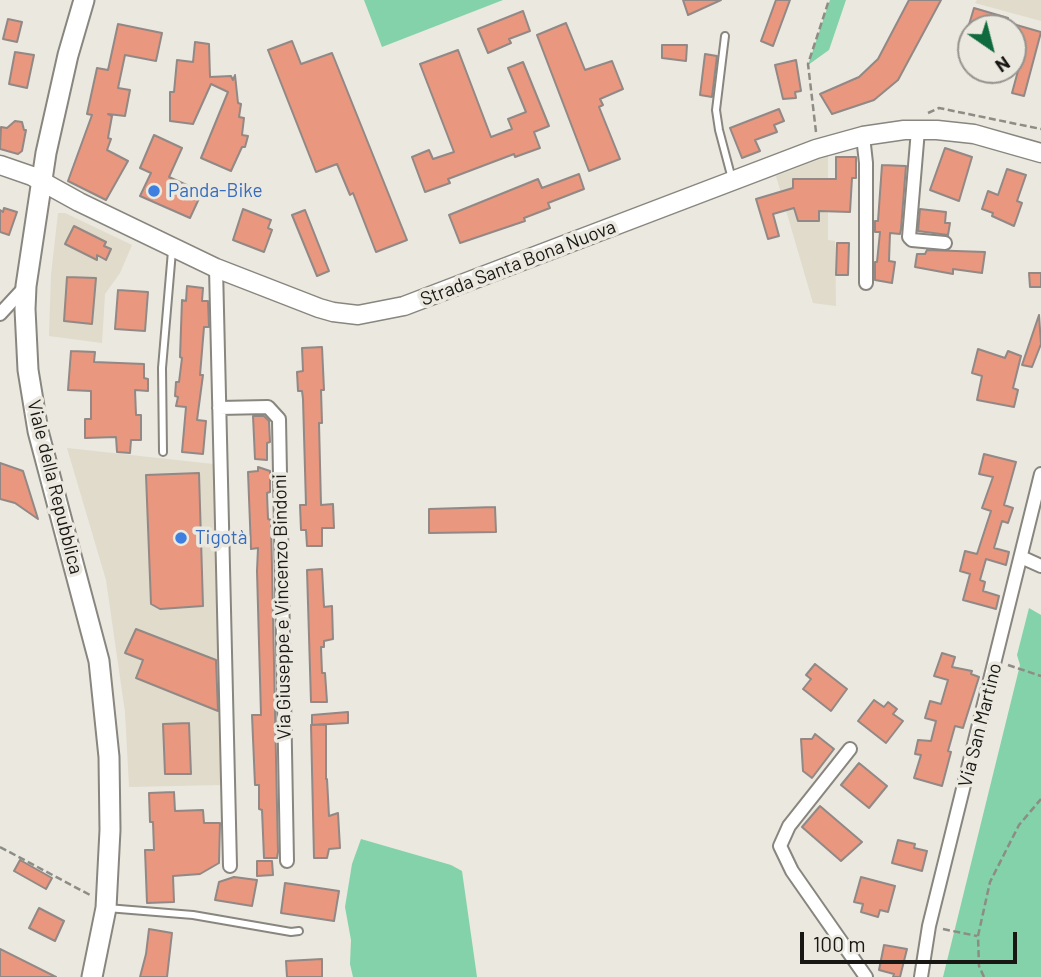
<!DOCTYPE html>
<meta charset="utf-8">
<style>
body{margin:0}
#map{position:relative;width:1041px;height:977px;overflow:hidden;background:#eae8df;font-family:Barlow,sans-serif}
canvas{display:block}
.north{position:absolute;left:957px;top:14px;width:70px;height:70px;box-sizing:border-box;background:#eae8df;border:2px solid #96948e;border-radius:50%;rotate:145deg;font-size:19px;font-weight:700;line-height:28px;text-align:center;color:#181714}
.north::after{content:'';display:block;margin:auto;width:24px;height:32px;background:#0f6a3d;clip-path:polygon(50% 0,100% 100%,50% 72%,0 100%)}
.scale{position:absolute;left:800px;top:932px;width:217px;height:32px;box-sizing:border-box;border:4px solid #181714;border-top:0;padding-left:9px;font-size:21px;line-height:24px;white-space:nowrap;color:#181714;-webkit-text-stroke:5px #eae8df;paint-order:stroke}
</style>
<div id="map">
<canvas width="1041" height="977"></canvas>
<div class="north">N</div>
<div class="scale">100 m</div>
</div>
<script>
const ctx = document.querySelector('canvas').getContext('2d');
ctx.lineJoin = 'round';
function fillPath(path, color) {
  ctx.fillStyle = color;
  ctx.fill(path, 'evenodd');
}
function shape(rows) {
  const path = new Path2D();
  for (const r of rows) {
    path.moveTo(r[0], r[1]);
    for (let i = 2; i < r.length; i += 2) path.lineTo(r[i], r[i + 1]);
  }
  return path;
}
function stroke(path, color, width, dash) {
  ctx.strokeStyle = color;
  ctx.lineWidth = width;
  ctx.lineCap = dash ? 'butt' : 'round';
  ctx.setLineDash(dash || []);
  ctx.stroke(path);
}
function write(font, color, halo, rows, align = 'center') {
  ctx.font = font + ' Barlow,sans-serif';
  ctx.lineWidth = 7;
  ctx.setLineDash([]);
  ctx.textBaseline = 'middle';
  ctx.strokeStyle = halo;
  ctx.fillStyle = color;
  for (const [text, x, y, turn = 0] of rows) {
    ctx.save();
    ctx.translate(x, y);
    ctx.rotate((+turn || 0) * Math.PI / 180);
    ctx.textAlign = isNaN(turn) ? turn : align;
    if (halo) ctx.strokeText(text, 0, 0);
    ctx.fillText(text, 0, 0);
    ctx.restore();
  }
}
fillPath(shape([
 [977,0,1041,0,1041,21,975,3],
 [828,156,828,240,835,241,836,306,813,303,776,176],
 [58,213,65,213,132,245,120,273,105,294,102,343,49,336,51,275],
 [67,448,213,464,222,785,129,787,125,712,106,580]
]), '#e0dbcb');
fillPath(shape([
 [364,0,503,0,382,47],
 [830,0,846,0,829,50,808,65],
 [1029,608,1041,615,1041,977,943,977,1020,665,1017,655],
 [361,839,451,865,462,871,477,977,353,977,350,964,351,940,345,907,352,864]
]), '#83d2a9');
const building = shape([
 [683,0,721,0,688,15,683,0],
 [776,0,790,0,773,46,761,41,776,0],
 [909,0,941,0,898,80,874,100,832,114,820,94,859,77,878,59,909,0],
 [974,8,1008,18,1006,28,968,28,974,8],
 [523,11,530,31,509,39,511,43,488,53,478,29,523,11],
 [8,19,22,22,17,42,3,39,8,19],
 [566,23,585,70,612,61,623,89,600,99,603,105,599,107,620,159,589,171,537,35,566,23],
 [118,24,162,33,156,61,125,55,118,88,130,90,125,116,108,114,112,116,108,138,111,139,107,150,128,161,106,200,68,181,92,115,87,114,97,68,108,70,118,24],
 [1013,24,1041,32,1024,96,1012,93,1022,56,1013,54,1013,24],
 [292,41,301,64,332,53,407,240,376,252,353,193,350,195,337,164,316,172,268,50,292,41],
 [195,42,209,44,210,77,231,76,233,80,235,75,238,103,241,104,239,117,244,118,242,135,248,136,245,147,242,147,231,171,201,158,228,92,211,84,193,124,170,121,170,92,174,92,177,60,193,62,195,42],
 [662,45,687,45,686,61,662,58,662,45],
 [458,50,491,137,512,129,508,119,526,112,508,68,523,62,549,126,534,132,540,148,515,157,514,154,448,179,450,183,425,192,412,157,429,150,433,159,454,152,420,64,458,50],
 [15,52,34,55,27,88,9,84,15,52],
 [705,54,717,56,712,97,700,95,705,54],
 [796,60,801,91,795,92,796,98,783,99,775,65,796,60],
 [779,109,784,121,774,125,777,132,755,140,760,151,742,158,730,128,779,109],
 [15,121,22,122,24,130,26,130,22,151,18,154,0,149,1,127,7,128,15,121],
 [154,135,182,148,169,177,202,192,190,218,140,196,151,173,140,168,154,135],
 [945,148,972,157,959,201,930,190,945,148],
 [836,157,856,157,856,178,852,178,850,212,819,211,819,221,798,221,794,208,773,214,779,236,768,239,756,199,793,188,793,179,836,179,836,157],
 [882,165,906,166,901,229,900,234,890,233,889,261,895,262,892,283,875,280,875,262,877,262,880,232,875,232,875,221,878,221,882,165],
 [1007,169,1026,175,1017,201,1022,203,1014,226,992,216,993,213,982,209,988,191,998,195,1007,169],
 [579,174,584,189,548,203,550,208,524,218,525,221,460,243,449,215,538,179,542,188,579,174],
 [4,208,17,212,9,235,0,232,0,210,3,212,4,208],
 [243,209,271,220,268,228,272,230,264,252,233,240,243,209],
 [920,209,946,212,945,223,950,223,948,235,918,231,920,209],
 [305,210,329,271,317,276,292,215,305,210],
 [74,226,106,242,104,246,111,249,106,260,97,255,97,260,65,244,74,226],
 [837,243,849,243,848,275,836,275,837,243],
 [927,250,985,252,982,273,953,269,953,274,915,267,917,254,925,254,927,250],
 [1029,273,1041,273,1041,287,1030,287,1029,273],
 [67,277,96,278,92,324,64,321,67,277],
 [187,286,203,288,202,301,208,301,209,327,204,327,200,375,203,375,197,420,206,421,203,454,182,452,186,407,176,406,178,397,175,396,176,382,179,382,182,358,180,357,182,300,186,301,187,286],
 [118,290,148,292,145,331,115,329,118,290],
 [1039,315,1041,344,1032,367,1022,365,1039,315],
 [322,347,324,390,321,390,322,423,319,423,321,505,333,504,334,528,322,528,322,546,307,546,306,530,301,530,300,505,306,505,303,399,302,391,298,391,297,372,303,371,302,348,322,347],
 [978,349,1005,358,1008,351,1021,356,1013,388,1018,390,1014,407,977,400,982,376,972,373,978,349],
 [71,351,95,352,94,362,144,364,144,378,148,379,148,391,135,390,136,415,141,415,141,440,131,440,130,453,117,452,116,437,85,438,85,419,91,419,91,391,68,390,71,351],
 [253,416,264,416,269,421,270,442,267,443,267,460,255,459,253,416],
 [984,454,1016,462,1004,505,1013,508,1008,523,1002,521,994,548,1009,552,1006,565,986,559,980,580,985,582,983,591,999,596,996,609,963,600,970,574,960,571,965,551,977,554,991,511,982,508,993,477,979,474,984,454],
 [0,463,23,471,38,519,15,503,0,499,0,463],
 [258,467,270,471,270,492,267,493,268,519,271,520,278,852,277,858,264,858,262,810,259,809,259,785,255,785,252,715,261,715,257,571,258,548,251,549,248,472,258,471,258,467],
 [199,473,203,606,160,609,151,604,146,475,199,473],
 [495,507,496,532,429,533,429,509,495,507],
 [322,569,324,607,332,606,333,639,324,641,324,647,321,647,322,673,325,673,327,702,311,702,307,570,322,569],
 [136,629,216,660,218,711,136,678,143,660,125,653,136,629],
 [942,653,955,657,952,667,972,671,971,674,979,677,963,728,955,726,948,751,951,752,942,786,914,778,921,755,915,754,918,740,931,741,936,721,925,718,930,701,941,704,948,680,934,676,942,653],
 [815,664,847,689,831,711,803,689,811,679,806,675,815,664],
 [874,700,884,707,888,702,897,709,893,714,903,721,886,743,858,721,874,700],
 [348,712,348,723,312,725,312,715,348,712],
 [189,723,191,774,165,774,163,724,189,723],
 [326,724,326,779,327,779,329,816,338,813,340,848,329,849,327,858,314,858,311,725,326,724],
 [815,734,834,749,812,778,803,771,801,739,812,739,815,734],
 [859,763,887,786,869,808,841,785,859,763],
 [174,792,175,811,203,810,204,823,220,823,219,863,200,874,173,876,174,902,147,903,145,850,154,850,153,822,150,822,149,793,174,792],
 [820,806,862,842,841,861,802,827,820,806],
 [898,840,915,844,914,848,927,851,922,871,892,863,898,840],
 [20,860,52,878,46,889,14,871,20,860],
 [257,861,272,861,273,875,257,876,257,861],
 [234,877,257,880,252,906,215,900,219,882,234,877],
 [861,877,895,886,888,912,880,910,878,917,861,912,863,904,854,902,861,877],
 [285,883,339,891,334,921,281,913,285,883],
 [39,908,64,921,55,941,29,928,39,908],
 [149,929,172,933,167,977,140,977,146,954,149,929],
 [884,945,907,949,900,977,893,977,894,974,879,970,884,945],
 [0,949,56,977,0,977,0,949],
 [322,959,322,977,287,977,286,961,322,959]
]);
fillPath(building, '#e9977e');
stroke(building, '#928885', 2);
const lane = shape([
 [725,36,716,110,719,130,732,179],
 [163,452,162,368,172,251],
 [107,908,193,915,291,932,299,931]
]);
const street = shape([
 [918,130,909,237,912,240,945,243],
 [863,136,866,163,866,283],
 [216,268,230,866],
 [0,314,26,286],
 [219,408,268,407,279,419,287,861],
 [1021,557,1041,566],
 [850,749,789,826,780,846,792,871,866,977],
 [921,977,929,926,1041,474]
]);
const secondary = shape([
 [0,165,32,176,79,202,216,268,319,308,333,312,358,315,404,306,816,149,863,136,904,130,937,130,974,134,1041,153]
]);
const primary = shape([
 [84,0,68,55,46,153,26,286,25,309,28,370,38,431,99,661,109,757,110,830,106,908,92,977]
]);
stroke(lane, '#88867e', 10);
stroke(street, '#88867e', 16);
stroke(secondary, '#88867e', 21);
stroke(primary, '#88867e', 23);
stroke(shape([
 [928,113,939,108,1041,129],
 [816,132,808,64,829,0],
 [1008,665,1041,676],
 [0,847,90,895],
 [943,929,977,936],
 [984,977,979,966,978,936,990,882,1019,825,1041,799]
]), '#8d8c85', 2.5, [7, 3.5]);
stroke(lane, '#fff', 6);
stroke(street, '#fff', 12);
stroke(secondary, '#fff', 18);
stroke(primary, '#fff', 19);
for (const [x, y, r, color] of [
 [154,191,7,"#3f7fe0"],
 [181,538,7,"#3f7fe0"]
]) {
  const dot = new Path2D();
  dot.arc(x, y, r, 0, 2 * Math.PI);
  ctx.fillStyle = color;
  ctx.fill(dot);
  stroke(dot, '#eae8df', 2.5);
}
write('19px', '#366cbe', '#eae8df', [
 ["Panda-Bike",168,191],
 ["Tigotà",195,538]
], 'left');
write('19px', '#181714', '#eae8df', [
 ["Strada Santa Bona Nuova",518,263,-21],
 ["Viale della Repubblica",55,487,76],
 ["Via Giuseppe e Vincenzo Bindoni",282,607,-91],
 ["Via San Martino",980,725,-76]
]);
</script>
